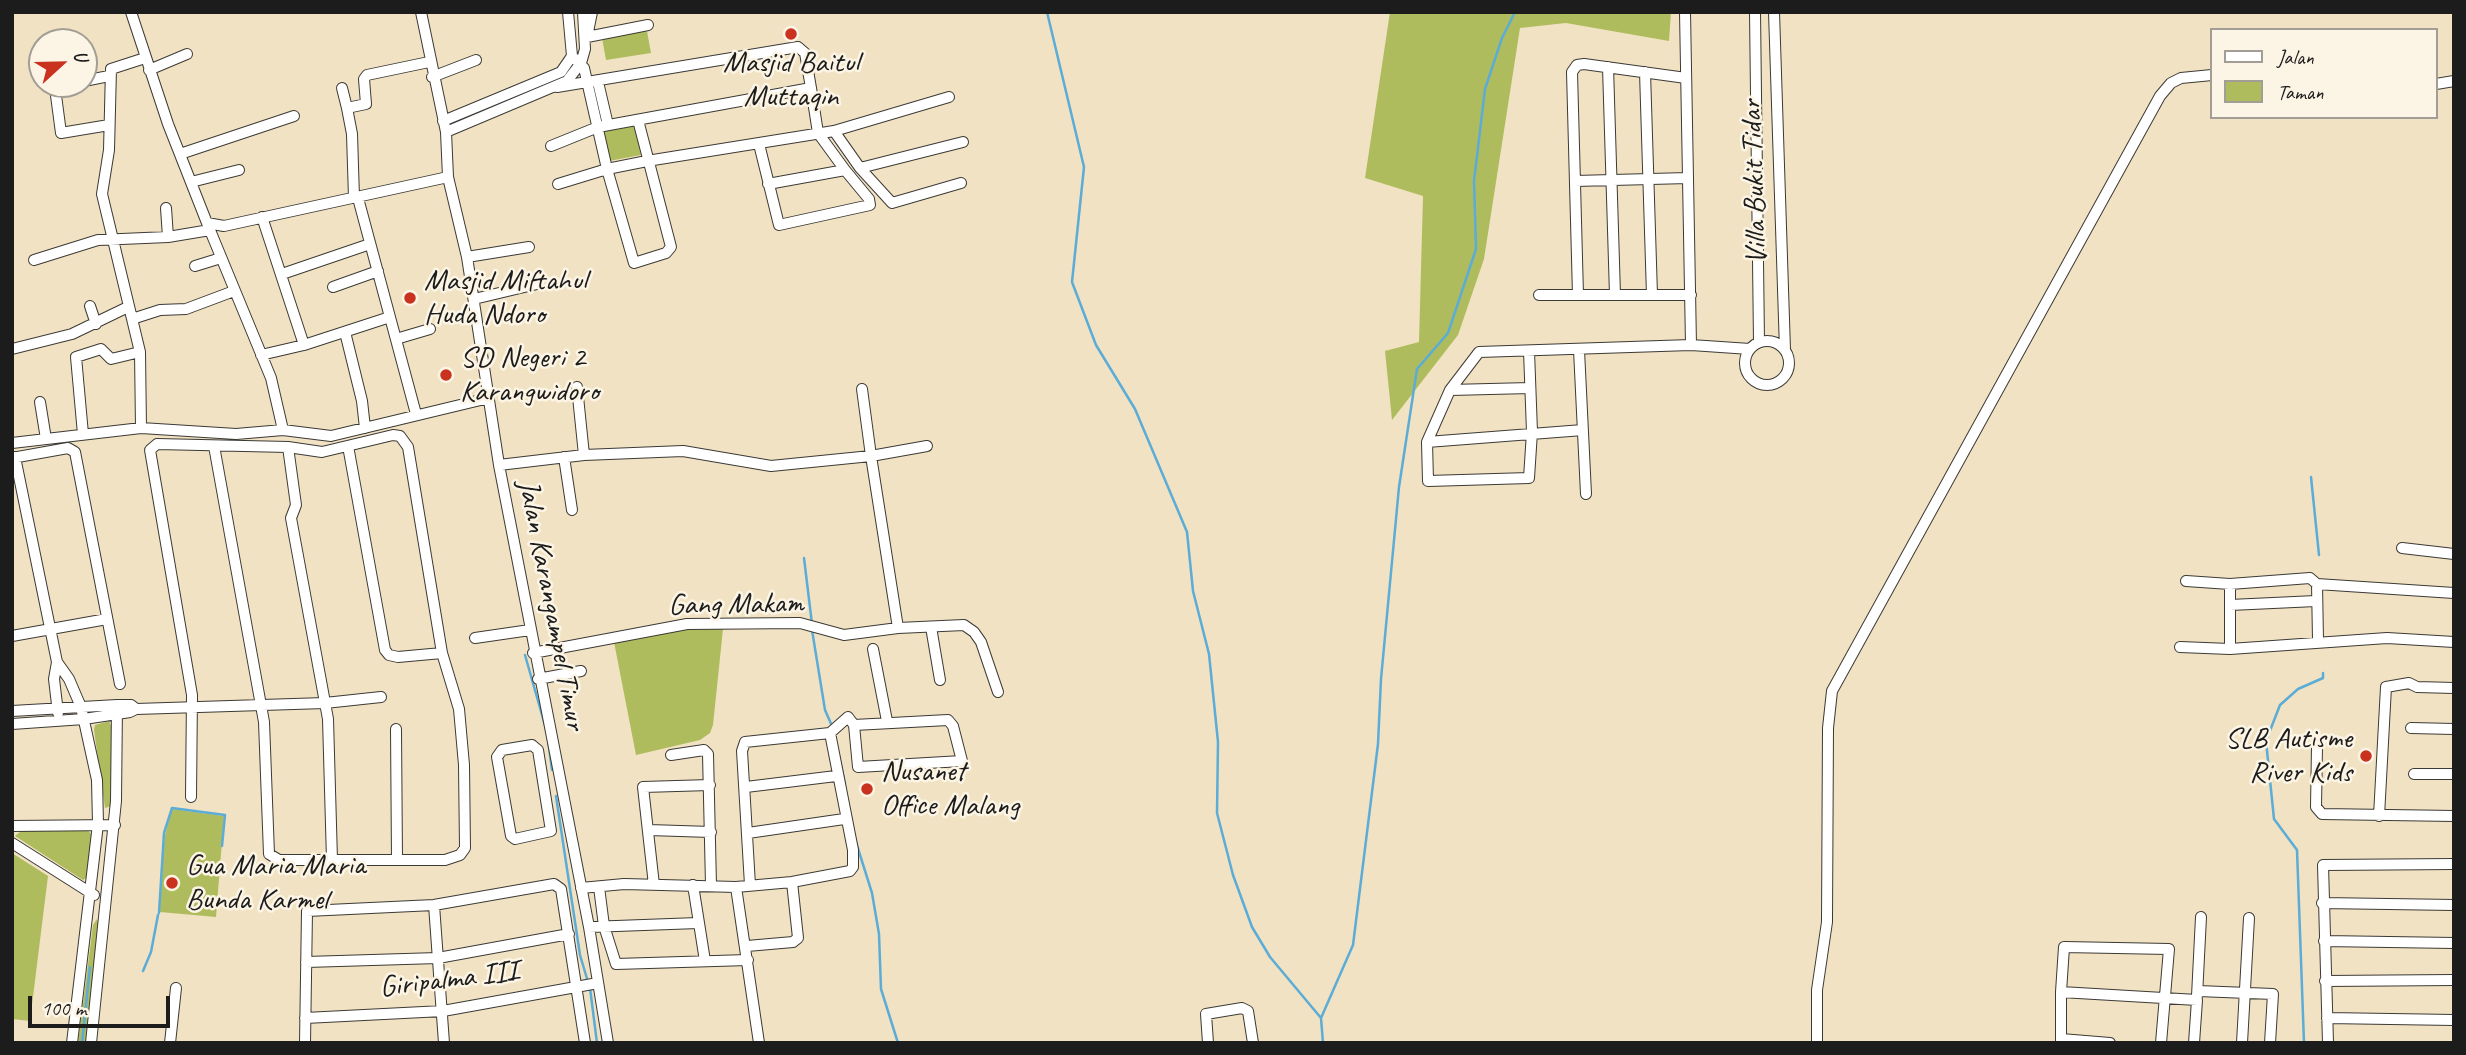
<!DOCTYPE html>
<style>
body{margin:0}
#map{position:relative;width:2466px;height:1055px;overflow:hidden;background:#f1e2c3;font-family:Caveat,sans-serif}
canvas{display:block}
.frame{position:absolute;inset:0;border:14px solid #1c1c1c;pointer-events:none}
.legend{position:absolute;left:2210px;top:28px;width:228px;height:91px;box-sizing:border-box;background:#fcf5e5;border:2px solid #a29e95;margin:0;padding:9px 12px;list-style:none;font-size:21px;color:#1c1c1c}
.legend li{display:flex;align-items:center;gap:14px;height:35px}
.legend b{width:35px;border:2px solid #a29e95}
.north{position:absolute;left:28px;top:28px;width:70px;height:70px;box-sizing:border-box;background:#fcf5e5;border:2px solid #a29e95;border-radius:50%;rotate:68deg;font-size:19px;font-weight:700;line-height:28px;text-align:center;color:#1c1c1c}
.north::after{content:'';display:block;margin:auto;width:24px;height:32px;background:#c8321e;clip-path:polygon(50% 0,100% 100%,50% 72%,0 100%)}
.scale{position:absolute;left:28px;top:996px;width:142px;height:32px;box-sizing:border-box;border:4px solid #1c1c1c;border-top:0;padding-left:9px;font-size:21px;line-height:24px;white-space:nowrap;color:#1c1c1c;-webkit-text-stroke:5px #fcf5e5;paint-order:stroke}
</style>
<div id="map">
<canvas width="2466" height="1055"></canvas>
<div class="frame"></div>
<ul class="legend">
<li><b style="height:9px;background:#fff"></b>Jalan</li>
<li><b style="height:19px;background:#afbc5e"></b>Taman</li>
</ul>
<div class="north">U</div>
<div class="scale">100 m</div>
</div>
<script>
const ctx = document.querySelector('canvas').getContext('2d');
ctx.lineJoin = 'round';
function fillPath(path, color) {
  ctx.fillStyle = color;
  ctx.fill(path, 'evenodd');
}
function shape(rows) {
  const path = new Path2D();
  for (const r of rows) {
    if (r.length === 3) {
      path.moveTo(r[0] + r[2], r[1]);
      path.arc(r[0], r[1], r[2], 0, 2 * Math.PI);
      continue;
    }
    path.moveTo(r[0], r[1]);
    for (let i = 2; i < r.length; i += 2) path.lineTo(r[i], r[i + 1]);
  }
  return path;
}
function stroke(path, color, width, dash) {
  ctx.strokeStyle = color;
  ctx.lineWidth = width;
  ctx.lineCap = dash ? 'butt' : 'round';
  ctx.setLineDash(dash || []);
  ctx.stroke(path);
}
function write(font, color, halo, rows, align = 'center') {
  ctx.font = font + ' Caveat,sans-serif';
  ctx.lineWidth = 5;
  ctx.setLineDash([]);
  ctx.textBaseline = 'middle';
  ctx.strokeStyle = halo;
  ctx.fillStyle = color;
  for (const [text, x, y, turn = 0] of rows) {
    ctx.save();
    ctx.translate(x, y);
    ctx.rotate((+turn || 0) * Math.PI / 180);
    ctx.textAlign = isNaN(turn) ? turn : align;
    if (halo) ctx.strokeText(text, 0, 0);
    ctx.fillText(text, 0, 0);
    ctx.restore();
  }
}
fillPath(shape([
 [1390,12,1671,12,1669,41,1566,23,1520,28,1484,259,1458,335,1392,420,1385,351,1419,342,1423,196,1365,178],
 [647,31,651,53,606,60,602,38],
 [634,125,641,155,609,161,603,130],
 [689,627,723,629,713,725,710,733,700,740,636,755,614,642],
 [109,721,113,730,111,806,105,808,94,730,95,725],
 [172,809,224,816,216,917,160,912,161,867,165,835],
 [88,830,93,837,89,876,83,880,15,836,21,831],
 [12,853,48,876,30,1021,12,1019],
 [97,919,99,926,86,1043,78,1043,93,925]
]), '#afbc5e');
stroke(shape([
 [1047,12,1084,167,1072,282,1096,345,1135,409,1187,532,1193,591,1209,654,1218,742,1217,813,1233,875,1252,927,1270,957,1321,1018],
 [2311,477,2319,555],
 [804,558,812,624],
 [812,630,825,710,832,726],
 [525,655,546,729],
 [834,733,845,784],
 [548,739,552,770],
 [556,796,580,955,588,982],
 [855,839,872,893,879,934,881,989,898,1043],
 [159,913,164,833,172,808,225,815,222,846],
 [143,971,151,952,158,915],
 [590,988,597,1043],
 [82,1043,90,967],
 [1323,1043,1321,1018,1353,945,1378,744,1381,679,1399,487,1417,369,1448,333,1476,249,1474,181,1485,89,1502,38,1515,12],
 [2304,1043,2297,850,2274,819,2266,741,2280,705,2298,689,2323,678,2323,673]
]), '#5bacd6', 2.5);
const minor = shape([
 [131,12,168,124,207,223,224,226,448,177,467,257,499,465,589,927,608,1043],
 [421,12,446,132,448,177],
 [592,12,587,37,648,25],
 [1685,12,1691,345],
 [1755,12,1759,342],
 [1774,12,1785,350],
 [572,56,584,68,607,169,634,263,666,253,671,247,638,120],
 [1608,67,1615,295],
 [149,70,187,54],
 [1645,72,1652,295],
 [432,77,476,60],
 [84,81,109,76],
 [598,82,608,125],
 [66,84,55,88,61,133,109,125],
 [2436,84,2454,81],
 [557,87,798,47,805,53,811,88],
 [342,88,347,108],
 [443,121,561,72,572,56,568,12],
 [834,131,860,168,892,203,961,183],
 [446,132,567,81,581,63,585,49,583,12],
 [759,144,779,225,870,205,869,199,845,170],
 [551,146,598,127,811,88,818,133,845,170,768,184],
 [180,154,294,116],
 [860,168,963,142],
 [1575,181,1688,178],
 [191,182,239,170],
 [558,184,607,169,647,161,834,131,949,97],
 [354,198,352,134,347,108,366,104,364,79,367,75,429,62],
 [358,198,416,414],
 [166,208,168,237],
 [262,217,304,345],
 [207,223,271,378,283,430],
 [467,257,529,247],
 [34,260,98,240,168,237,210,230],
 [195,266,221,258],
 [282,274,370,244],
 [333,287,378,271],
 [1539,295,1691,295],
 [1578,295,1572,72,1577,65,1584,64,1686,78],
 [474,299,537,284],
 [90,306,96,324],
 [132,319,160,310,186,309,234,291],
 [345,332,362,401,365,428],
 [396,339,430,329],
 [1767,363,22],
 [12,349,72,334,128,307],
 [1579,350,1586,494],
 [1529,351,1532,432,1529,478,1428,481,1427,442,1450,390,1479,352,1691,345,1750,349],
 [261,355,304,345,390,317],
 [577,387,584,455],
 [862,389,871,456,927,446],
 [1450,390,1530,388],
 [40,402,46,439],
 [141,428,140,352,102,194,109,150,111,69,145,58],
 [83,434,76,357,101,349,111,359,140,352],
 [1427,442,1583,430],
 [12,443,141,428,236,434,283,430,331,436,489,398],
 [348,446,385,650,389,655,398,657,442,653],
 [288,447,296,505,291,518,328,719,332,860],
 [15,457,57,662,69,679,81,707,97,780,98,824,72,1043],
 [564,457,572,510],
 [12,458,68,448,75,452,120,684],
 [499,465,584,455,683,451,771,466,871,456,898,628],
 [2402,548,2454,554],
 [2186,581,2230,584,2310,578,2317,584,2454,593],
 [2317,584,2318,640],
 [2230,605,2316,601],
 [931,627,940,680],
 [12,636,107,619],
 [475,638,530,630],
 [2180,647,2230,649,2387,638,2454,642],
 [873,649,887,721],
 [2230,649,2230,584],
 [533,653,687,624,800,623,844,635,898,628,964,625,974,632,981,642,998,692],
 [57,662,54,679,58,713],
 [538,679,581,671],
 [12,711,117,705,131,705,136,709],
 [12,724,84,719,130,712,136,709,325,703,381,697],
 [2411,728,2454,729],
 [396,729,397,860],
 [532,745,538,750,551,831,515,839,511,836,497,757,502,750,532,745],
 [2317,746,2316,807,2322,814,2454,816],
 [671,755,704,750,708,754,711,885],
 [2414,774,2454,774],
 [746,787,836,776],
 [191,797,192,695,150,450,157,444,288,447,322,452,393,435,400,436,408,447,442,653,459,709,464,765,465,848,460,855,445,860,279,860,269,854,264,722,214,446],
 [2379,816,2386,687,2409,683,2417,687,2454,688],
 [12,826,115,825],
 [649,830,711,832],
 [748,833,844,819],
 [12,843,94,895],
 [654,885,643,787,710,785],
 [693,885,705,961],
 [750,885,742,751,745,742,830,733,848,717,854,725,858,767,962,761,953,726,948,720,854,725],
 [599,887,604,926,616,964,748,960],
 [736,887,759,1043],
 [581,888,624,884,736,887,792,882,850,871,853,867,853,850,830,733],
 [2322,903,2454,905],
 [434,905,444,1043],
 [589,927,698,923],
 [2324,941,2454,943],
 [747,946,793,942,798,938,792,882],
 [306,962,438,958,569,934],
 [2325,981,2454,980],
 [2198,991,2273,994,2270,1043],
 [2061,992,2064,947,2169,949,2161,1043],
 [2197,996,2201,917],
 [305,1018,443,1011,598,983],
 [2327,1018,2454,1020],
 [2061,1039,2110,1043],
 [91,1043,116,801,117,705],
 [170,1043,176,988],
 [305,1043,307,911,434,905,554,884,561,889,585,1043],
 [1208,1043,1206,1014,1242,1008,1248,1011,1253,1043],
 [1817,1043,1817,990,1827,922,1828,728,1832,691,2160,96,2171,83,2181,78,2212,75],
 [2061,1043,2061,992,2197,1000,2194,1043],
 [2242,1043,2249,918],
 [2328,1043,2323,865,2454,864]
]);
stroke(minor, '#3c3a35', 12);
stroke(minor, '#fff', 10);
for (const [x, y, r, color] of [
 [791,34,7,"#c8321e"],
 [410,298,7,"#c8321e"],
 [446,375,7,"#c8321e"],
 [2366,756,7,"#c8321e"],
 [867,789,7,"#c8321e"],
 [172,883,7,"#c8321e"]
]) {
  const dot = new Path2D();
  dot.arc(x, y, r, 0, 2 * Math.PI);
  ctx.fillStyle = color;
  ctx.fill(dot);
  stroke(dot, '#fcf5e5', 2.5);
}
write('30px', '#1c1c1c', '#fcf5e5', [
 ["Masjid Baitul",791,63,"center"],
 ["Muttaqin",791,97,"center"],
 ["Masjid Miftahul",424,281],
 ["Huda Ndoro",424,315],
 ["SD Negeri 2",460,358],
 ["Karangwidoro",460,392],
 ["SLB Autisme",2352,739,"right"],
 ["River Kids",2352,773,"right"],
 ["Nusanet",881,772],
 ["Office Malang",881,806],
 ["Gua Maria Maria",186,866],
 ["Bunda Karmel",186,900]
], 'left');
write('30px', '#1c1c1c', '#fcf5e5', [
 ["Villa Bukit Tidar",1755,182,-92],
 ["Jalan Karangampel Timur",551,605,79],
 ["Gang Makam",736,605,-1],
 ["Giripalma III",449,980,-7]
]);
</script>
